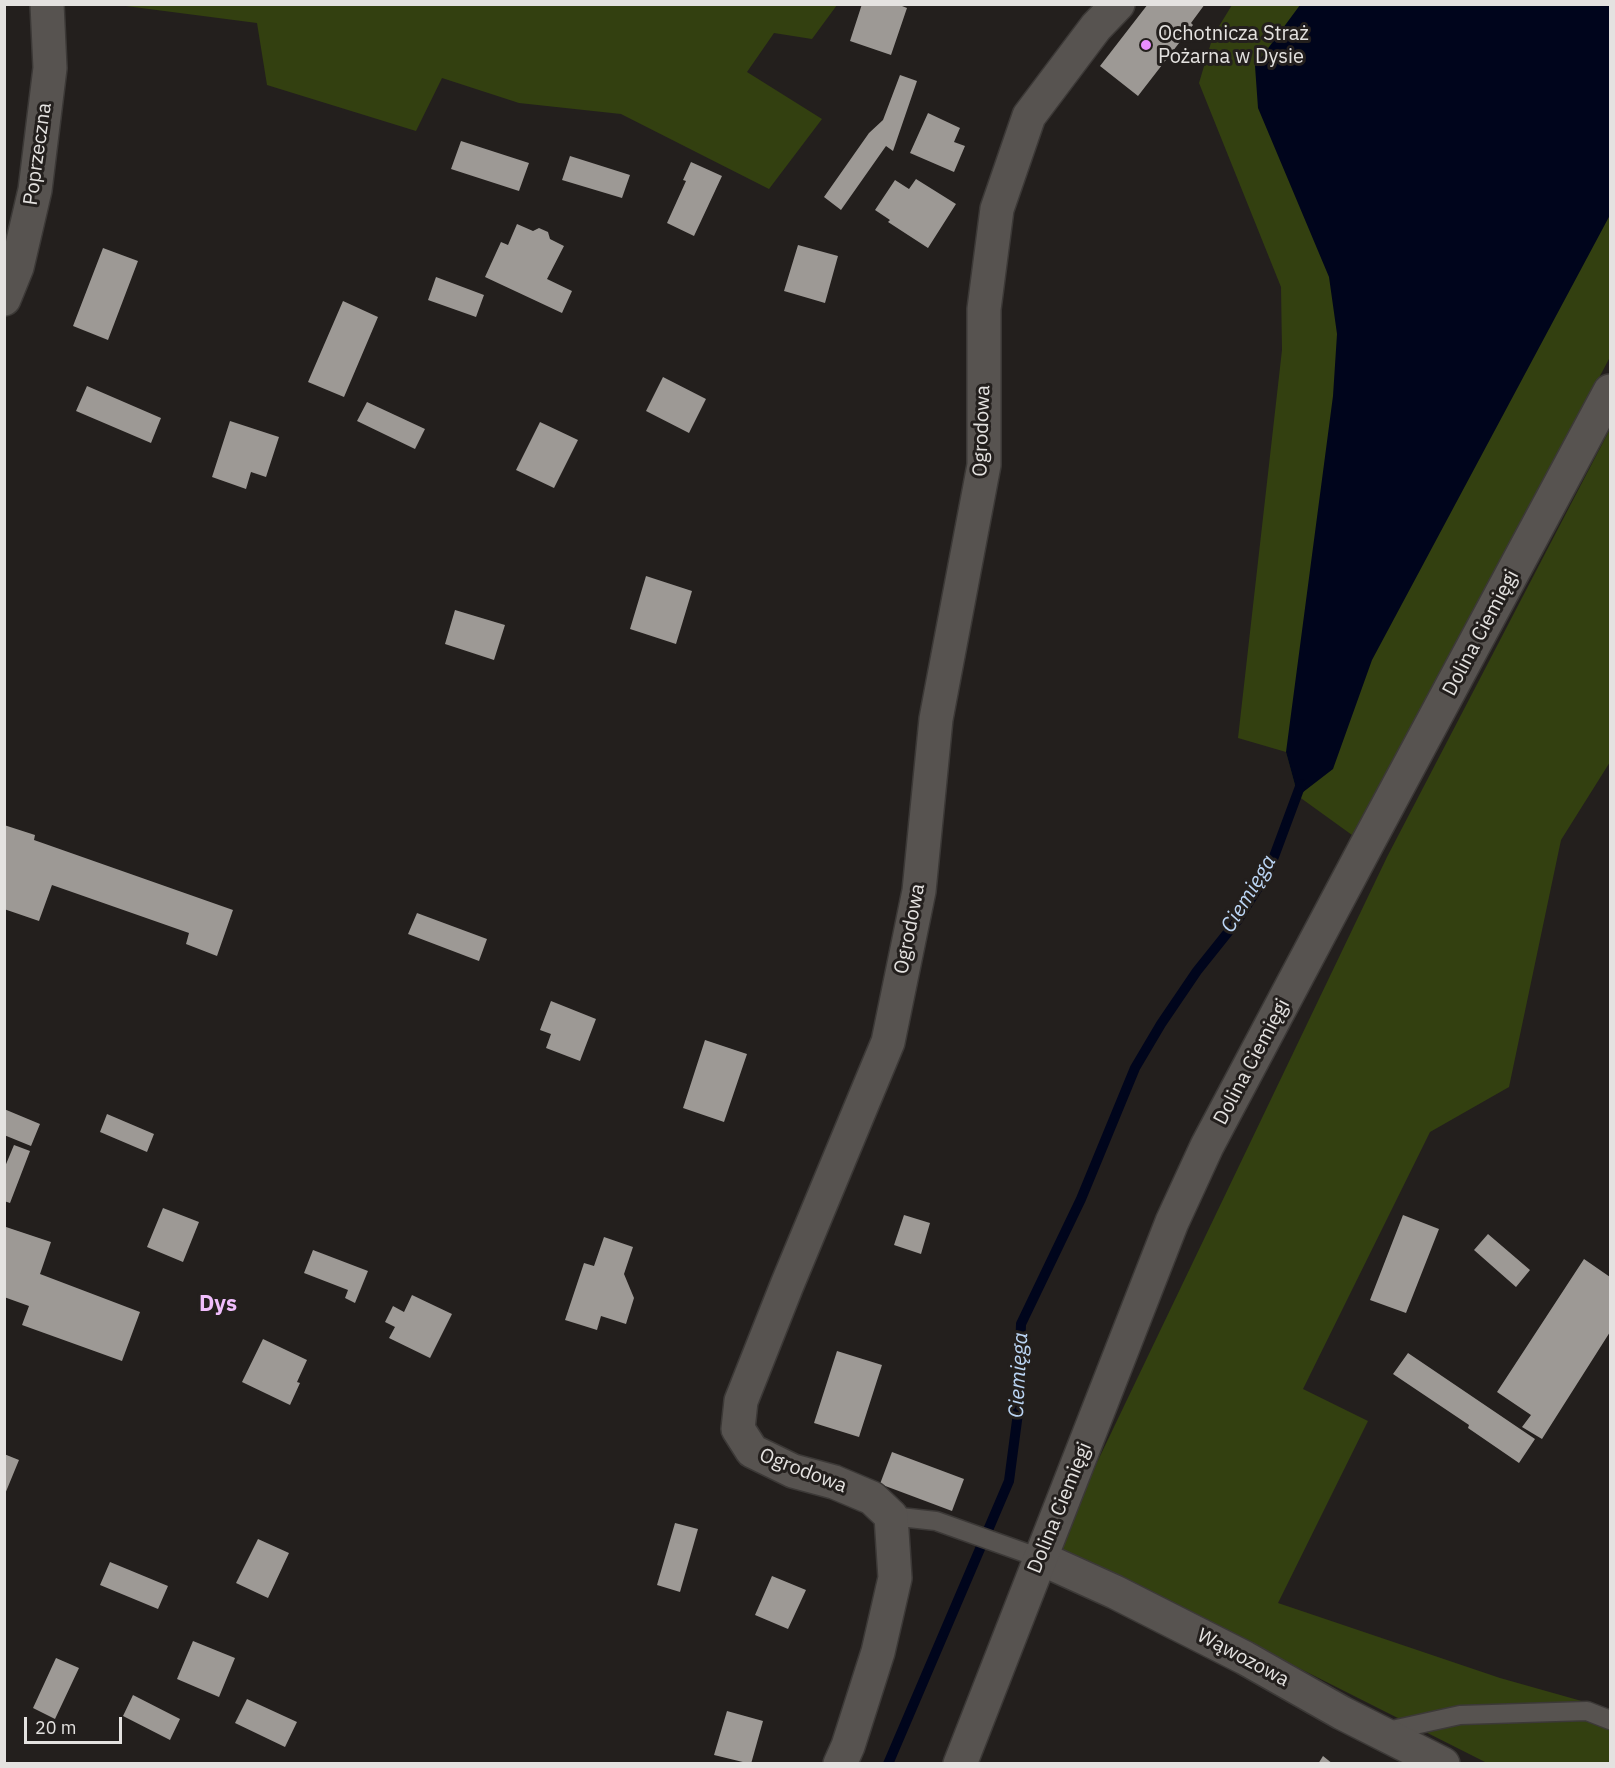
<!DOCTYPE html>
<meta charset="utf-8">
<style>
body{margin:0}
#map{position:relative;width:1615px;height:1768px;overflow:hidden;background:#231f1d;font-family:"IBM Plex Sans",sans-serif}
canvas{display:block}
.frame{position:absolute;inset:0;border:6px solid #e4e2e0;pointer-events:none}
.scale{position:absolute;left:24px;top:1717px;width:98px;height:27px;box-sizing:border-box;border:3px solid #e4e2e0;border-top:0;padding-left:8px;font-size:18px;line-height:21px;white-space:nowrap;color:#e4e2e0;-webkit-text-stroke:4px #231f1d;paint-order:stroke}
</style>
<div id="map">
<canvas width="1615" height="1768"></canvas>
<div class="frame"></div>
<div class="scale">20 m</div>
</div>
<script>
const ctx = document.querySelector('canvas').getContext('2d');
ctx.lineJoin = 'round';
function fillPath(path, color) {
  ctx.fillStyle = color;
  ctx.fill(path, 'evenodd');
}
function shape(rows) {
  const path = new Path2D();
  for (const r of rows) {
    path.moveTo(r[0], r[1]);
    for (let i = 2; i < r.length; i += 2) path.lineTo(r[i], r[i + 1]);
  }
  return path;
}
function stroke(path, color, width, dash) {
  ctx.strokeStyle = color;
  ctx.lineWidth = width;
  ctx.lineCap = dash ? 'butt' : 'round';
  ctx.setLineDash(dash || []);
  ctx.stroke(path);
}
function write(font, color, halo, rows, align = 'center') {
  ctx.font = font + ' "IBM Plex Sans",sans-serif';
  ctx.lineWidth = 6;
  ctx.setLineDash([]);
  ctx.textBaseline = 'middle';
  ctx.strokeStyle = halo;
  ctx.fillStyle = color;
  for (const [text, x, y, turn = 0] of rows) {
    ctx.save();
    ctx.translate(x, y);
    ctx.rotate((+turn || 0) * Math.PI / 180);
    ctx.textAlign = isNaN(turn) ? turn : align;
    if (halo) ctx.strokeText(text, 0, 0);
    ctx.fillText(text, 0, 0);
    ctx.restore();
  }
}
fillPath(shape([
 [118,5,837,5,812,39,774,33,747,72,822,119,769,189,621,114,519,103,442,78,416,131,267,85,257,23],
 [1232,5,1610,5,1610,357,1388,776,1352,835,1298,796,1286,752,1238,738,1282,350,1281,287,1199,83,1213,36],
 [1610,429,1610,762,1561,840,1509,1087,1430,1132,1303,1389,1368,1421,1278,1603,1500,1678,1610,1709,1610,1763,1487,1763,1257,1647,1056,1548,1387,857]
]), '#334010');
fillPath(shape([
 [1300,5,1610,5,1610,215,1372,660,1333,769,1298,796,1286,752,1333,396,1337,334,1329,277,1258,108,1255,66]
]), '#00051c');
stroke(shape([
 [888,1764,1009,1481,1018,1413,1021,1324,1081,1199,1135,1068,1161,1024,1197,971,1237,921,1269,870,1301,784]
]), '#00051c', 10);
fillPath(shape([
 [862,4,897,4,907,8,891,55,850,41],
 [1148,4,1205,4,1191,23,1193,25,1138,96,1100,66],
 [900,75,917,81,893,151,886,146,841,210,824,197,869,133,883,120],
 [928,113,960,128,954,142,965,146,954,172,910,153],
 [461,141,529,163,519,191,451,169],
 [570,156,630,175,622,198,562,180],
 [691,162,722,176,694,236,667,223,686,181,683,180],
 [916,179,956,204,928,248,888,222,890,220,875,210,895,180,909,189],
 [517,224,533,231,539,228,548,232,550,239,564,246,547,279,572,291,562,313,485,277,501,242,508,245],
 [798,245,838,256,825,303,784,291],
 [103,248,138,261,108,340,73,326],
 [436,277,484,295,476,317,428,300],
 [343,301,378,317,344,397,308,382],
 [663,377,706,399,689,433,646,411],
 [87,386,161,418,151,443,76,411],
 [367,402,425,429,415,449,357,421],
 [230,421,279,437,266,477,251,472,246,489,212,477],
 [540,422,578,440,554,488,516,470],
 [646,576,692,591,676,644,630,629],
 [455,610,505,625,494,660,445,644],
 [4,825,35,835,34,840,233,910,217,956,186,944,189,933,52,885,39,921,4,909],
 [417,913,487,939,479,961,408,934],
 [551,1001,596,1019,580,1061,546,1048,551,1034,540,1030],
 [705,1040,747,1054,724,1122,683,1108],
 [4,1109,40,1124,31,1146,4,1135],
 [107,1114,154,1134,147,1152,100,1132],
 [14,1145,30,1151,10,1203,4,1201,4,1169],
 [163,1208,199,1222,183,1262,147,1247],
 [904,1215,930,1223,921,1254,894,1245],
 [1403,1215,1439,1229,1406,1313,1370,1300],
 [6,1227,51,1242,40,1274,140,1312,122,1361,22,1325,29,1306,4,1297,4,1232],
 [1488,1234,1530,1270,1516,1287,1474,1250],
 [604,1237,633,1247,624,1274,634,1298,626,1324,601,1316,597,1330,565,1320,584,1263,594,1266],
 [313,1250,368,1271,355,1303,345,1298,348,1290,304,1273],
 [1584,1259,1610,1277,1610,1332,1542,1439,1522,1427,1531,1415,1497,1392],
 [412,1295,452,1314,430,1358,389,1338,395,1327,385,1322,393,1306,404,1312],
 [263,1339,307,1360,297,1382,300,1383,290,1405,242,1382],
 [837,1351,882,1365,859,1437,814,1423],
 [1408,1353,1535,1439,1519,1463,1468,1428,1469,1425,1393,1374],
 [892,1452,964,1479,952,1511,880,1484],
 [4,1454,19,1460,5,1494,4,1494],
 [675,1523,698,1529,680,1592,657,1585],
 [258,1539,289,1553,268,1598,236,1583],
 [110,1562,168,1586,158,1609,100,1585],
 [772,1576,806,1590,788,1629,755,1615],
 [193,1641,235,1658,219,1697,177,1679],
 [56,1658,79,1668,55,1719,33,1708],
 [133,1695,180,1719,170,1740,123,1716],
 [247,1699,297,1722,285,1747,235,1723],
 [727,1711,763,1721,751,1764,714,1755],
 [1323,1756,1333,1764,1318,1764]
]), '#9d9995');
const lane = shape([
 [891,1516,936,1521,1040,1558],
 [1383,1732,1460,1715,1587,1711,1610,1720]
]);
const street = shape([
 [4,299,17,267,35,190,50,68,47,4],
 [1040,1558,1115,1592,1245,1658,1342,1713,1443,1764],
 [840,1764,848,1746,878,1652,895,1578,891,1516,872,1498,834,1482,793,1471,752,1451,738,1429,741,1401,787,1285,888,1042,919,891,936,719,984,465,984,309,997,209,1029,116,1096,27,1118,4]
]);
const secondary = shape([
 [960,1764,1172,1222,1207,1146,1365,848,1610,391]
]);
stroke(lane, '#3c3937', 21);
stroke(street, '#3c3937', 36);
stroke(secondary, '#3c3937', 36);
stroke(lane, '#575350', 18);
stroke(street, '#575350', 33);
stroke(secondary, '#575350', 33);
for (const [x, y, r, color] of [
 [1146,45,6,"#e98efe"]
]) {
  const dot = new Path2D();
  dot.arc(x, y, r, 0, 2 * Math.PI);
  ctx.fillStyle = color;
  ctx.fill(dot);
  stroke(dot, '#231f1d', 2);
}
write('20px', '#e4e2e0', '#231f1d', [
 ["Ochotnicza Straż",1158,34],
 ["Pożarna w Dysie",1158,57]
], 'left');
write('20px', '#e4e2e0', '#231f1d', [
 ["Poprzeczna",38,154,-82],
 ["Ogrodowa",982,431,-88],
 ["Dolina Ciemięgi",1481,633,-62],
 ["Ogrodowa",910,929,-79],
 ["Dolina Ciemięgi",1252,1062,-62],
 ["Ogrodowa",803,1471,21],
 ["Dolina Ciemięgi",1060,1508,-68],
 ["Wąwozowa",1243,1658,28]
]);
write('italic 21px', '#bbd5f4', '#231f1d', [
 ["Ciemięga",1249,894,-59],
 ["Ciemięga",1019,1375,-87]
]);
write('bold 22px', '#f0bdfc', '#231f1d', [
 ["Dys",218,1305]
]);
</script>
